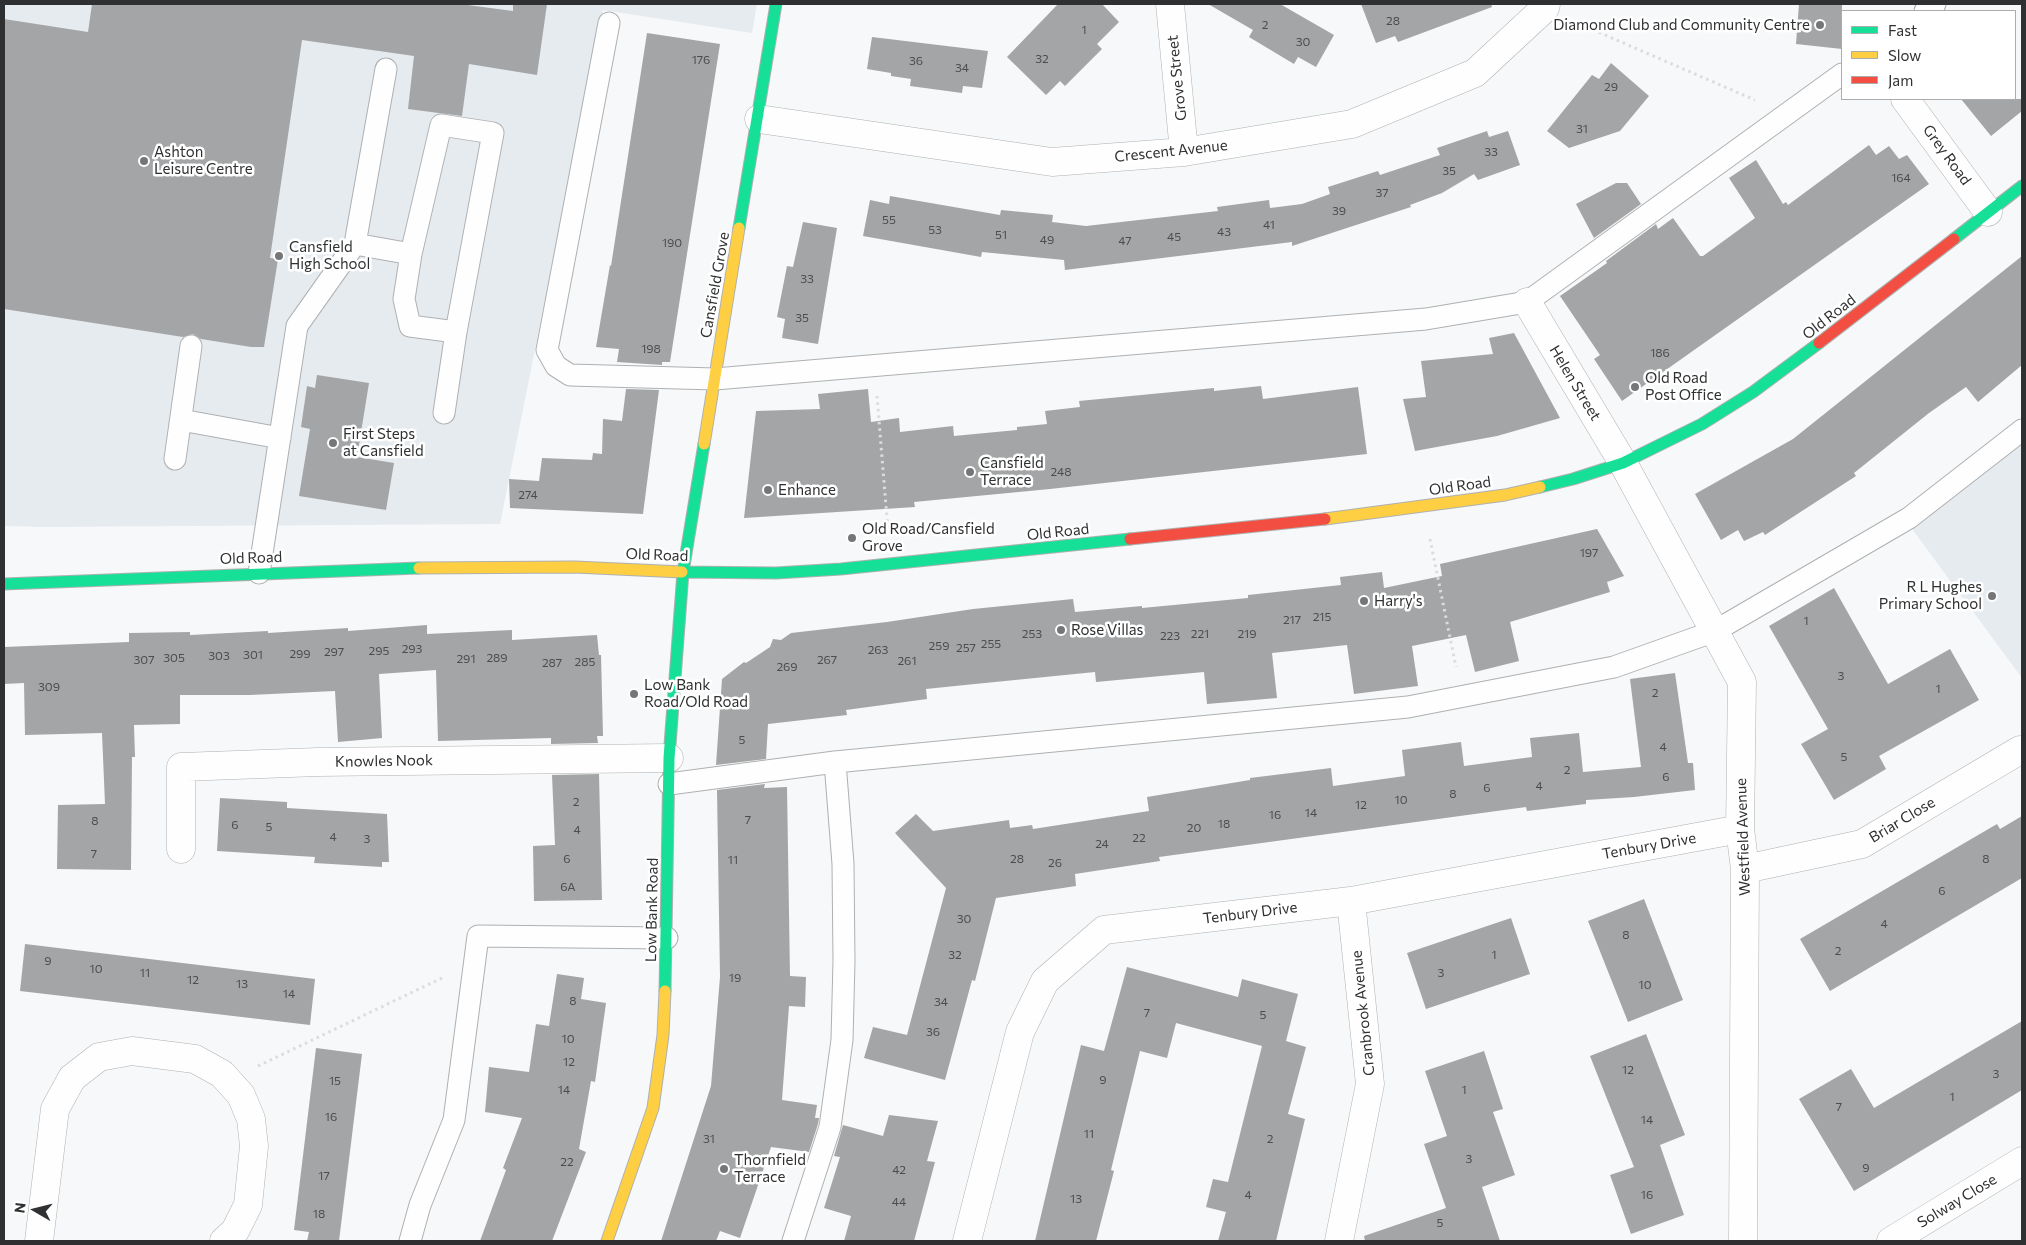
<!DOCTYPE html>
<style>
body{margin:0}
#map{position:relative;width:2026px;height:1245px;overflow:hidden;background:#f6f8f9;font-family:Commissioner,sans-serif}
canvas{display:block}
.frame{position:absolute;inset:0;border:5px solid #2f3031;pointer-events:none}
.legend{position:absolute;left:1841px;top:10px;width:175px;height:90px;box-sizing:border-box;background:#fff;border:1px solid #acacad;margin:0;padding:6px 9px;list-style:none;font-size:15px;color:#2f3031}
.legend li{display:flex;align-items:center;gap:10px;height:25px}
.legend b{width:25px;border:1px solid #acacad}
.north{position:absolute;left:10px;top:1185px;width:50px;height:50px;-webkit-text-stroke:4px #fff;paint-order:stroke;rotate:278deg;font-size:14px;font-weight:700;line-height:20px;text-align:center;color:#2f3031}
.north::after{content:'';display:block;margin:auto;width:18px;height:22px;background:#2f3031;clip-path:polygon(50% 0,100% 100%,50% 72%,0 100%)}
</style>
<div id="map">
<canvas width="2026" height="1245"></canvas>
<div class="frame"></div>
<ul class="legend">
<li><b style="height:6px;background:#16e098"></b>Fast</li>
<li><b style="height:6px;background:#ffcf43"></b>Slow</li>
<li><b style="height:6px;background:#f24e42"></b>Jam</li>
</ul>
<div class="north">N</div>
</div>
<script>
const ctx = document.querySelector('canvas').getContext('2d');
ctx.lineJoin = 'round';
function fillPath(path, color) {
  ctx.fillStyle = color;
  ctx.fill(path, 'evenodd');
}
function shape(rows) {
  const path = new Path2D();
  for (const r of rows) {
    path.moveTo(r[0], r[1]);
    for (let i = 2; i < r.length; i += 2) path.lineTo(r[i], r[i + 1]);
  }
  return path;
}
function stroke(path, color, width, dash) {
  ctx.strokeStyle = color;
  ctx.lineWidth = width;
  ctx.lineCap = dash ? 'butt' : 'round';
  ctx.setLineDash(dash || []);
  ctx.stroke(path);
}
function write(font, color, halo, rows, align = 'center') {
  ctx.font = font + ' Commissioner,sans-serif';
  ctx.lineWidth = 5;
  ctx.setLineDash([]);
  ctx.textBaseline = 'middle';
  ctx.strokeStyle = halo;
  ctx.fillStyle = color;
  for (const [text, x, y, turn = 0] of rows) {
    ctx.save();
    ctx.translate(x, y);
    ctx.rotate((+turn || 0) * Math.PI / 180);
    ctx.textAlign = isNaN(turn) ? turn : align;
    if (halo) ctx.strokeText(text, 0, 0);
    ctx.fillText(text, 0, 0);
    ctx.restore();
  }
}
fillPath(shape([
 [4,4,757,4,752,33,603,10,500,524,43,527,4,526],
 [2022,426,2022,678,1901,514]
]), '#e6ebf0');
fillPath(shape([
 [92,4,460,4,513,11,513,4,547,4,537,75,469,64,462,116,408,109,414,56,302,40,270,258,278,259,264,347,251,347,201,339,193,334,183,337,4,309,4,19,88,32],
 [1058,4,1102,4,1119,22,1097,44,1102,49,1065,86,1060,81,1046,95,1007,57],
 [1208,4,1280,4,1334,35,1316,67,1298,57,1294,64,1249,37,1253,30],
 [1361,4,1491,4,1492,7,1398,42,1395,36,1376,43],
 [1799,4,1842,4,1842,49,1796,44],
 [647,33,720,44,670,362,662,362,662,365,617,362,619,349,596,347,610,265,611,266],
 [872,37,988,51,982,88,963,86,962,93,910,86,911,79,891,76,891,73,867,69],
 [1611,63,1649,96,1620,131,1569,148,1547,131,1592,75,1599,79],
 [1961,99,2022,99,2022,111,1991,136],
 [1487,131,1489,137,1508,131,1520,165,1478,180,1474,174,1442,193,1410,205,1411,207,1292,246,1292,242,1065,270,1064,260,982,252,981,257,863,236,870,200,889,204,890,196,1000,215,1001,210,1053,215,1052,222,1086,226,1218,211,1217,207,1269,200,1270,208,1302,204,1330,194,1328,187,1378,171,1380,175,1440,155,1437,148],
 [1869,145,1876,155,1889,146,1899,159,1907,155,1929,184,1622,401,1594,359,1600,355,1560,296,1607,263,1606,261,1656,224,1658,229,1673,218,1700,256,1703,256,1755,218,1729,178,1756,160,1783,204,1786,202,1788,205],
 [1616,183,1627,183,1641,204,1594,238,1576,204],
 [803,222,837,228,818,344,782,338,785,319,777,317,787,266,793,267],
 [2022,256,2022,365,1978,402,1966,387,1929,413,1854,473,1856,476,1765,535,1763,532,1744,541,1738,530,1721,540,1695,494,1793,439],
 [1514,333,1560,418,1497,436,1415,451,1403,399,1426,397,1421,361,1493,354,1489,338],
 [317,375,369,383,357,457,394,463,386,510,299,496,310,429,301,427,307,386,315,388],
 [1261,386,1263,399,1358,387,1367,454,1050,489,914,502,915,507,744,518,756,411,820,409,818,394,868,389,871,422,899,418,900,432,953,426,954,436,1017,430,1017,427,1047,424,1045,411,1080,407,1079,401,1214,388,1214,391],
 [626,389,659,390,643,514,510,508,509,479,539,481,542,458,592,460,593,453,602,454,603,419,622,421],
 [1597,529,1624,576,1607,582,1610,592,1510,622,1519,661,1475,672,1466,635,1412,646,1418,686,1354,694,1347,645,1272,653,1277,698,1207,704,1204,672,1096,682,1095,672,955,686,926,689,927,699,846,710,847,715,768,724,766,759,716,765,722,679,744,662,746,663,770,647,773,639,781,640,791,633,887,622,973,609,1073,599,1075,612,1142,606,1142,608,1248,598,1248,595,1341,585,1340,577,1382,572,1384,588,1442,576,1440,564],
 [1834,588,1888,684,1950,649,1979,700,1879,756,1886,769,1834,800,1801,744,1828,729,1769,626],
 [427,625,427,634,512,630,512,640,597,635,599,655,601,655,603,736,597,736,598,743,551,744,551,738,438,741,436,670,379,674,382,738,338,742,335,691,250,695,180,695,180,724,134,725,135,757,132,757,131,870,57,869,58,805,105,804,102,733,25,735,24,683,4,684,4,647,129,642,129,633,190,632,190,635,268,631,268,633,348,628,348,631],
 [1675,673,1688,763,1693,763,1695,790,1634,797,1586,800,1586,804,1527,811,1526,807,1159,857,1160,861,1075,874,1076,886,996,898,975,981,972,980,945,1080,864,1058,873,1027,907,1035,946,888,895,833,916,814,933,831,1009,820,1010,828,1032,825,1033,829,1149,811,1147,797,1250,780,1250,778,1331,768,1333,786,1405,776,1402,750,1461,742,1464,766,1532,757,1530,738,1579,733,1583,772,1641,767,1630,679],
 [599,774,602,900,534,901,533,846,555,845,552,775],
 [765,784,764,788,787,787,790,976,806,977,805,1007,789,1006,782,1100,817,1105,815,1118,819,1118,818,1124,809,1152,771,1147,740,1238,720,1231,716,1241,661,1241,711,1086,720,977,717,790],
 [220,798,287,802,287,808,387,814,389,862,382,862,382,867,314,863,315,857,217,851],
 [2022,816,2022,878,1830,991,1800,939,1997,824,2000,829],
 [1644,899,1683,1000,1628,1022,1588,921],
 [1511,918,1530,974,1426,1009,1407,953],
 [25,944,315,979,310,1025,20,991],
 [1127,967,1238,997,1242,979,1298,994,1286,1041,1306,1047,1288,1114,1305,1119,1276,1241,1218,1241,1226,1212,1206,1207,1213,1179,1228,1182,1262,1046,1176,1023,1167,1058,1140,1051,1111,1170,1114,1171,1096,1241,1035,1241,1081,1045,1104,1051],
 [557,974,584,978,581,999,606,1003,595,1082,591,1081,579,1149,586,1152,552,1241,480,1241,506,1170,503,1168,522,1118,485,1112,489,1067,529,1072,536,1024,549,1026],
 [2022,1021,2022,1090,1854,1191,1799,1099,1851,1069,1874,1108],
 [1646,1034,1685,1135,1660,1145,1684,1215,1631,1234,1610,1175,1634,1167,1590,1056],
 [316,1048,362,1054,339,1241,307,1241,309,1232,294,1230],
 [1484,1051,1503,1109,1493,1112,1515,1175,1482,1187,1500,1241,1365,1241,1364,1236,1446,1208,1424,1144,1447,1136,1425,1071],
 [889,1115,938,1121,927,1161,935,1162,914,1241,844,1241,851,1216,824,1208,840,1157,834,1156,843,1125,883,1136]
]), '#a4a5a6');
const lane = shape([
 [1925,11,1935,4],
 [609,23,547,350,556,366,570,375,715,379,1426,319,1527,302,1842,74],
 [355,244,386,69],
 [444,413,456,332],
 [181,420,280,438],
 [175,459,191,346],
 [259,573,297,326,355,244,411,254,404,299,410,326,456,332,493,133,441,125,411,254],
 [669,784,835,762,1408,707,1614,667,1715,631,1909,518,2022,430],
 [410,1241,420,1205,454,1120,478,936,667,938],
 [793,1241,830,1127,842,1040,844,961,843,864,835,762]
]);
const street = shape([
 [1170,4,1184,152],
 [1905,99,1988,212],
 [759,119,1052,162,1184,152,1352,124,1475,73,1545,8,1546,4],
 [1527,302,1623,463,1742,682,1740,829,1745,869,1743,1241],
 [181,849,181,767,318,762,669,758],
 [1745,869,1862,844,2020,750],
 [39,1241,55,1109,72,1078,99,1057,132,1051,195,1059,222,1074,241,1095,251,1119,254,1146,248,1205,235,1231,224,1241],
 [967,1241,1020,1032,1045,981,1104,930,1351,901,1740,829],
 [1339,1241,1370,1084,1351,901],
 [1891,1241,2022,1161]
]);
const fast = shape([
 [739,228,776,4],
 [1954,239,2022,186],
 [1540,487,1573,479,1623,463,1702,424,1753,392,1819,343],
 [682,572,776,573,841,569,1130,539],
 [4,584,419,568],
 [665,991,669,758,683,572,704,444]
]);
const slow = shape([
 [704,444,739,228],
 [1325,519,1505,495,1540,487],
 [419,568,575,567,682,572],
 [607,1241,653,1108,663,1035,665,991]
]);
const jam = shape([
 [1819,343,1954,239],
 [1130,539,1325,519]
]);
stroke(lane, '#afb0b1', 23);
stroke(street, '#afb0b1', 29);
stroke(fast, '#afb0b1', 13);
stroke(slow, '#afb0b1', 13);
stroke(jam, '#afb0b1', 13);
stroke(shape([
 [1575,22,1755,100],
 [877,396,888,531],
 [1430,539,1456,667],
 [258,1066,442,978]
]), '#dbdcdc', 3, [2.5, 4]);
stroke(lane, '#fefefe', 21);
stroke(street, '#fefefe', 28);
stroke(fast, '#16e098', 11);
stroke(slow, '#ffcf43', 11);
stroke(jam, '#f24e42', 11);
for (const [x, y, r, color] of [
 [1820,25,5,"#757677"],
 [144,161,5,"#757677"],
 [279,256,5,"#757677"],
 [1635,387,5,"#757677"],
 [333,443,5,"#757677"],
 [970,472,5,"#757677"],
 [768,490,5,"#757677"],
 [852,538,5,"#757677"],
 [1992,596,5,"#757677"],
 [1364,601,5,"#757677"],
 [1061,630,5,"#757677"],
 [634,694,5,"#757677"],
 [724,1169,5,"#757677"]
]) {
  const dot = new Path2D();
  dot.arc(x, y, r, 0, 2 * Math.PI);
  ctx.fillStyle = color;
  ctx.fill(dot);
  stroke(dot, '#fff', 2);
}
write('12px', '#4c4d4e', null, [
 ["28",1393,21],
 ["2",1265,25],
 ["1",1084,30],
 ["30",1303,42],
 ["32",1042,59],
 ["176",701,60],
 ["36",916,61],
 ["34",962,68],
 ["29",1611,87],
 ["31",1582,129],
 ["33",1491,152],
 ["35",1449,171],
 ["164",1901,178],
 ["37",1382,193],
 ["39",1339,211],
 ["55",889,220],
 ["41",1269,225],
 ["53",935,230],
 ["43",1224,232],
 ["51",1001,235],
 ["45",1174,237],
 ["49",1047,240],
 ["47",1125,241],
 ["190",672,243],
 ["33",807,279],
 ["35",802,318],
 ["198",651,349],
 ["186",1660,353],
 ["248",1061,472],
 ["274",528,495],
 ["197",1589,553],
 ["215",1322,617],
 ["217",1292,620],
 ["1",1806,621],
 ["253",1032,634],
 ["221",1200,634],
 ["219",1247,634],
 ["223",1170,636],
 ["255",991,644],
 ["259",939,646],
 ["257",966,648],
 ["293",412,649],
 ["263",878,650],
 ["295",379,651],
 ["297",334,652],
 ["299",300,654],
 ["301",253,655],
 ["303",219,656],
 ["305",174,658],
 ["289",497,658],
 ["291",466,659],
 ["307",144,660],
 ["267",827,660],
 ["261",907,661],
 ["285",585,662],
 ["287",552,663],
 ["269",787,667],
 ["3",1841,676],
 ["309",49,687],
 ["1",1938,689],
 ["2",1655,693],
 ["5",742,740],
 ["4",1663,747],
 ["5",1844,757],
 ["2",1567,770],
 ["6",1666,777],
 ["4",1539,786],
 ["6",1487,788],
 ["8",1453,794],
 ["10",1401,800],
 ["2",576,802],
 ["12",1361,805],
 ["14",1311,813],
 ["16",1275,815],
 ["7",748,820],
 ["8",95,821],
 ["18",1224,824],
 ["6",235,825],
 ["5",269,827],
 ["20",1194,828],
 ["4",577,830],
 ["4",333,837],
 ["22",1139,838],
 ["3",367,839],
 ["24",1102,844],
 ["7",94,854],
 ["6",567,859],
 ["28",1017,859],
 ["8",1986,859],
 ["11",733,860],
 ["26",1055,863],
 ["6A",568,887],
 ["6",1942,891],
 ["30",964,919],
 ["4",1884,924],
 ["8",1626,935],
 ["2",1838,951],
 ["32",955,955],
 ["1",1494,955],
 ["9",48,961],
 ["10",96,969],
 ["11",145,973],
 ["3",1441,973],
 ["19",735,978],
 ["12",193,980],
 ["13",242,984],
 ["10",1645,985],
 ["14",289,994],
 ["8",573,1001],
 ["34",941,1002],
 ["7",1147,1013],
 ["5",1263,1015],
 ["36",933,1032],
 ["10",568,1039],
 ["12",569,1062],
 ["12",1628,1070],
 ["3",1996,1074],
 ["9",1103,1080],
 ["15",335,1081],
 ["14",564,1090],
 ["1",1464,1090],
 ["1",1952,1097],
 ["7",1839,1107],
 ["16",331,1117],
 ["14",1647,1120],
 ["11",1089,1134],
 ["31",709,1139],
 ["2",1270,1139],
 ["3",1469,1159],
 ["22",567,1162],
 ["9",1866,1168],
 ["42",899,1170],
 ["17",324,1176],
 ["4",1248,1195],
 ["16",1647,1195],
 ["13",1076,1199],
 ["44",899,1202],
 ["18",319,1214],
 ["5",1440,1223]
]);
write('15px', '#2f3031', '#fff', [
 ["Diamond Club and Community Centre",1810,25,"right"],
 ["Ashton",154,152],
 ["Leisure Centre",154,169],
 ["Cansfield",289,247],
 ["High School",289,264],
 ["Old Road",1645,378],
 ["Post Office",1645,395],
 ["First Steps",343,434],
 ["at Cansfield",343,451],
 ["Cansfield",980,463],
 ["Terrace",980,480],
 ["Enhance",778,490],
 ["Old Road/Cansfield",862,529],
 ["Grove",862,546],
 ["R L Hughes",1982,587,"right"],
 ["Primary School",1982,604,"right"],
 ["Harry's",1374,601],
 ["Rose Villas",1071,630],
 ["Low Bank",644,685],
 ["Road/Old Road",644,702],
 ["Thornfield",734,1160],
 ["Terrace",734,1177]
], 'left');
write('15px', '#2f3031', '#fff', [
 ["Grove Street",1177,78,-96],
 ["Crescent Avenue",1171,151,-6],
 ["Grey Road",1947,155,54],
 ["Cansfield Grove",715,285,-80],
 ["Old Road",1829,317,-38],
 ["Helen Street",1575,383,59],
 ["Old Road",1460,486,-8],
 ["Old Road",1058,532,-6],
 ["Old Road",657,555,2],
 ["Old Road",251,558,-2],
 ["Knowles Nook",384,761,-1],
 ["Briar Close",1902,820,-31],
 ["Westfield Avenue",1743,837,-92],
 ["Tenbury Drive",1649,846,-10],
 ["Low Bank Road",652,910,-89],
 ["Tenbury Drive",1250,913,-7],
 ["Cranbrook Avenue",1363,1013,-96],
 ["Solway Close",1957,1201,-31]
]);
</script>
